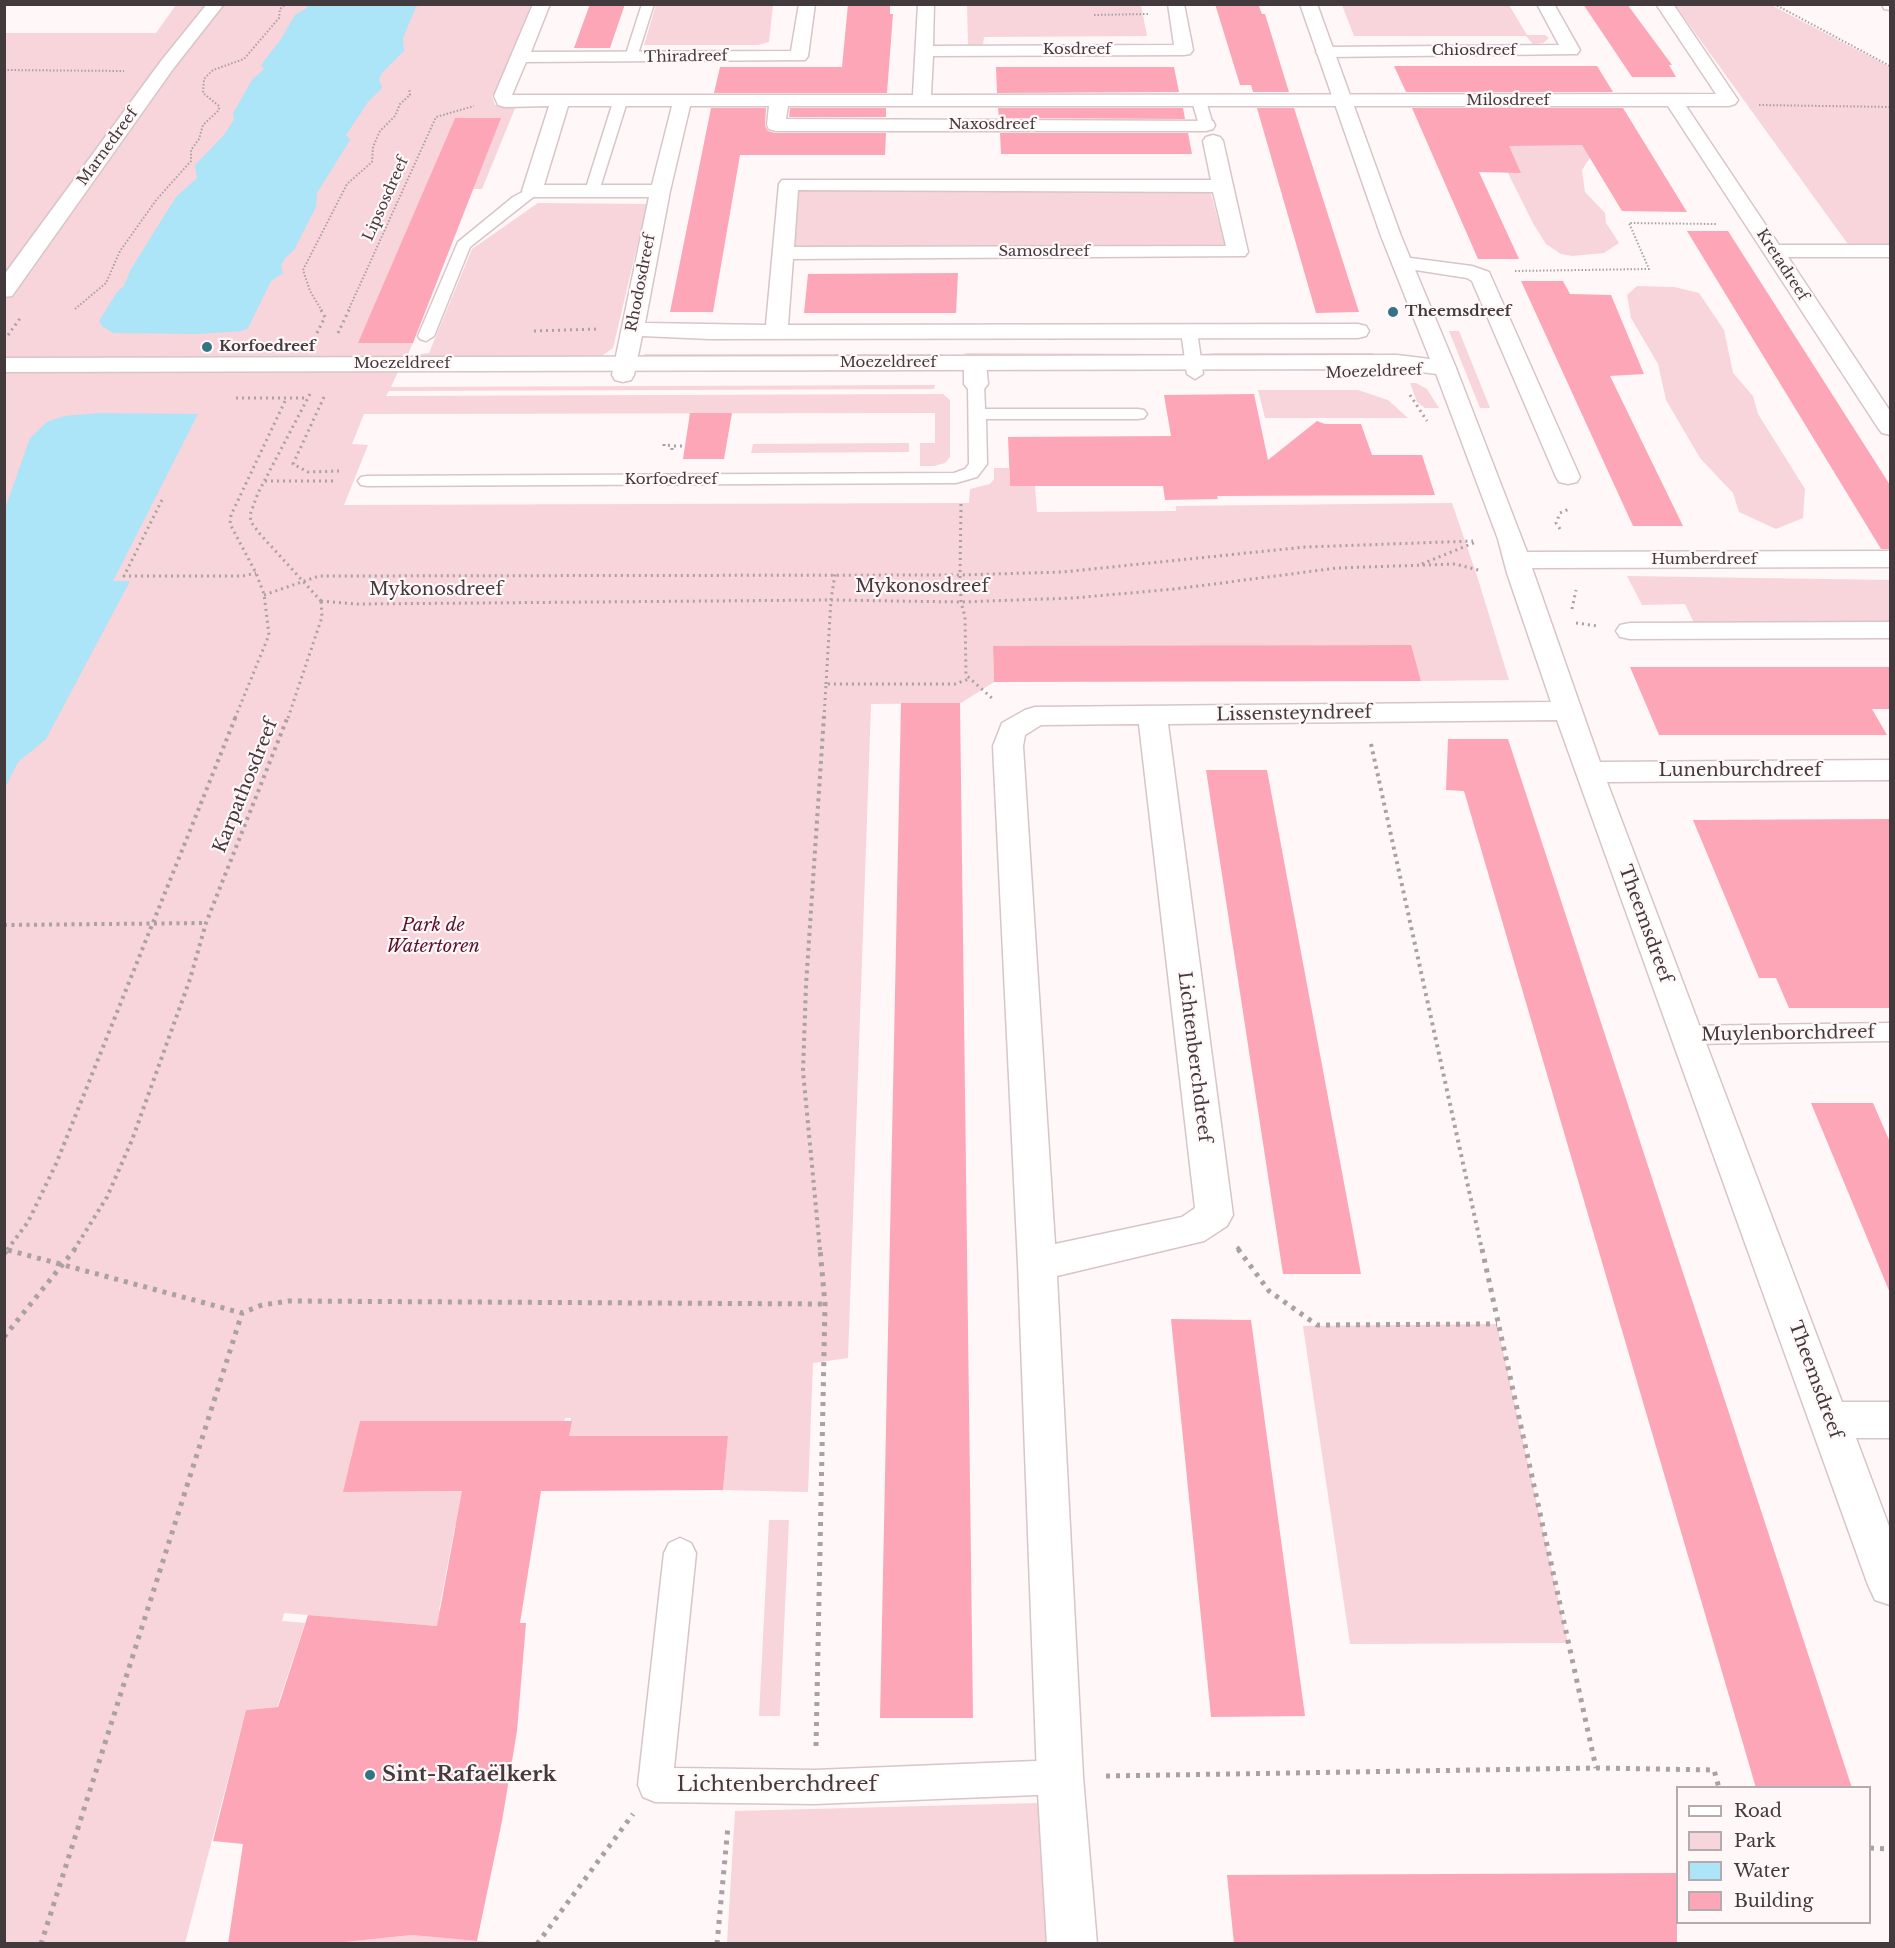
<!DOCTYPE html>
<meta charset="utf-8">
<style>
body{margin:0}
#map{position:relative;width:1895px;height:1948px;overflow:hidden;background:#fff7f8;font-family:"Libre Baskerville",serif}
canvas{display:block}
.frame{position:absolute;inset:0;border:6px solid #423a3c;pointer-events:none}
.legend{position:absolute;left:1676px;top:1786px;width:195px;height:138px;box-sizing:border-box;background:#fff7f8;border:2px solid #b3abad;margin:0;padding:8px 10px;list-style:none;font-size:18px;color:#423a3c}
.legend li{display:flex;align-items:center;gap:12px;height:30px}
.legend b{width:30px;border:2px solid #b3abad}
</style>
<div id="map">
<canvas width="1895" height="1948"></canvas>
<div class="frame"></div>
<ul class="legend">
<li><b style="height:8px;background:#fff"></b>Road</li>
<li><b style="height:16px;background:#f8d4db"></b>Park</li>
<li><b style="height:16px;background:#ace4f8"></b>Water</li>
<li><b style="height:16px;background:#fda6b8"></b>Building</li>
</ul>
</div>
<script>
const ctx = document.querySelector('canvas').getContext('2d');
ctx.lineJoin = 'round';
function fillPath(path, color) {
  ctx.fillStyle = color;
  ctx.fill(path, 'evenodd');
}
function shape(rows) {
  const path = new Path2D();
  for (const r of rows) {
    path.moveTo(r[0], r[1]);
    for (let i = 2; i < r.length; i += 2) path.lineTo(r[i], r[i + 1]);
  }
  return path;
}
function stroke(path, color, width, dash) {
  ctx.strokeStyle = color;
  ctx.lineWidth = width;
  ctx.lineCap = dash ? 'butt' : 'round';
  ctx.setLineDash(dash || []);
  ctx.stroke(path);
}
function write(font, color, halo, rows, align = 'center') {
  ctx.font = font + ' "Libre Baskerville",serif';
  ctx.lineWidth = 4.5;
  ctx.setLineDash([]);
  ctx.textBaseline = 'middle';
  ctx.strokeStyle = halo;
  ctx.fillStyle = color;
  for (const [text, x, y, turn = 0] of rows) {
    ctx.save();
    ctx.translate(x, y);
    ctx.rotate((+turn || 0) * Math.PI / 180);
    ctx.textAlign = isNaN(turn) ? turn : align;
    if (halo) ctx.strokeText(text, 0, 0);
    ctx.fillText(text, 0, 0);
    ctx.restore();
  }
}
fillPath(shape([
 [176,5,531,5,496,92,492,96,495,105,516,106,482,189,473,189,455,118,359,343,413,343,407,356,429,353,472,249,538,203,647,204,613,348,603,355,566,368,590,371,398,372,391,387,935,385,934,389,389,391,386,396,943,394,950,400,950,457,945,463,934,466,920,466,920,443,935,443,935,413,364,414,352,444,368,445,344,505,969,503,970,489,990,484,994,479,994,468,1009,468,1010,486,1035,486,1037,512,1176,511,1176,506,1452,503,1477,576,1509,680,1421,681,1410,645,993,647,994,682,961,703,871,704,848,1358,813,1363,808,1492,723,1490,728,1436,569,1436,571,1418,565,1418,564,1421,361,1421,344,1492,491,1491,485,1525,455,1526,439,1610,462,1628,284,1613,282,1621,305,1623,277,1707,246,1710,185,1943,5,1944,5,33,156,33],
 [656,5,773,5,769,42,758,45,644,45],
 [967,5,1141,5,1147,36,984,37,983,45,968,45],
 [1342,5,1509,5,1527,35,1545,35,1549,38,1543,43,1533,44,1526,36,1354,36],
 [1675,5,1771,5,1890,67,1890,247,1850,247],
 [1571,134,1593,153,1582,170,1585,192,1605,213,1606,223,1619,243,1604,253,1572,256,1561,254,1546,244,1534,225,1498,153,1498,136],
 [798,189,1210,190,1225,246,793,246],
 [1637,286,1674,287,1699,293,1724,330,1733,373,1753,396,1758,414,1805,489,1803,518,1776,529,1739,512,1733,493,1700,458,1666,400,1658,364,1631,318,1627,295],
 [1449,331,1459,331,1490,408,1480,408],
 [965,353,1178,354,1174,356,964,360],
 [1214,353,1373,353,1375,356,1207,356,1204,354],
 [644,354,941,354,945,356,647,358],
 [653,369,937,370,937,371,686,372],
 [1410,383,1416,383,1427,389,1439,408,1425,408,1417,402],
 [1258,390,1358,390,1388,400,1408,418,1265,418],
 [909,443,909,452,751,453,753,444],
 [1627,576,1890,580,1890,622,1694,623,1685,604,1642,605],
 [1497,1324,1568,1643,1350,1644,1303,1326],
 [769,1520,789,1520,780,1716,759,1716],
 [1038,1803,1047,1943,727,1943,735,1811],
 [412,1935,502,1943,326,1944]
]), '#f8d4db');
fillPath(shape([
 [307,5,422,5,416,7,403,38,404,51,382,73,379,79,382,88,368,102,346,135,350,140,317,193,316,207,294,250,285,258,281,266,283,273,271,281,248,328,242,331,199,334,113,333,102,326,99,321,117,292,124,286,131,269,176,197,197,178,195,165,223,136,234,120,233,113,252,80,264,69,261,65,281,39,295,15,307,8],
 [100,413,198,414,113,581,130,581,46,739,18,762,5,788,5,509,30,438,47,422,64,416]
]), '#ace4f8');
fillPath(shape([
 [590,4,625,4,610,48,574,48],
 [848,4,890,4,890,14,893,14,887,93,714,93,720,67,842,67],
 [1215,4,1258,4,1262,14,1265,14,1289,92,1253,92,1251,85,1240,85],
 [1583,4,1627,4,1672,65,1669,65,1676,77,1632,77],
 [1394,66,1597,66,1613,92,1406,92],
 [996,67,1174,67,1179,92,997,93],
 [711,108,766,108,765,126,768,131,775,133,886,133,885,155,740,155,713,312,670,312],
 [790,108,886,108,886,117,789,117],
 [998,108,1183,108,1185,119,999,118],
 [1257,108,1294,108,1359,312,1316,313],
 [1412,108,1623,108,1687,212,1622,211,1582,145,1509,146,1521,173,1479,172,1519,259,1478,259],
 [455,118,501,118,413,343,358,343],
 [1000,133,1188,133,1192,154,1001,154],
 [1687,231,1728,231,1890,485,1890,549,1881,549],
 [958,273,956,313,804,313,808,274],
 [1521,281,1563,281,1570,294,1611,295,1644,374,1610,376,1683,526,1633,526],
 [1254,394,1268,460,1317,421,1325,424,1361,424,1372,455,1422,455,1435,495,1217,496,1218,499,1165,500,1163,486,1010,486,1008,437,1171,436,1164,395],
 [690,413,732,413,724,459,683,459],
 [1411,645,1421,681,994,682,993,646],
 [1630,667,1890,667,1890,709,1872,709,1887,735,1659,735],
 [901,703,960,703,973,1718,880,1718],
 [1448,739,1508,739,1852,1788,1756,1788,1464,791,1446,790],
 [1206,770,1267,770,1361,1274,1283,1274],
 [1890,819,1890,1008,1789,1008,1776,978,1759,978,1693,820],
 [1811,1103,1873,1103,1890,1142,1890,1293],
 [1171,1319,1251,1320,1305,1716,1211,1717],
 [360,1421,572,1421,569,1436,728,1436,723,1490,541,1491,520,1623,526,1623,517,1731,502,1821,477,1941,412,1935,326,1944,228,1944,243,1844,213,1841,246,1710,278,1707,308,1615,437,1626,462,1491,343,1492],
 [1677,1873,1677,1944,1234,1944,1227,1875]
]), '#fda6b8');
const service = shape([
 [642,4,654,4,637,57,631,61,625,57,642,4],
 [1199,97,1206,101,1213,125,1211,128,1201,128,1199,125,1192,101,1199,97],
 [620,98,627,102,599,191,597,194,587,194,585,191,613,102,620,98],
 [532,187,539,191,537,194,470,247,434,336,426,341,420,339,418,336,458,242,513,197,532,187],
 [1189,326,1197,331,1203,374,1195,379,1187,374,1181,331,1189,326],
 [976,379,984,384,985,409,1138,409,1144,410,1147,414,1144,418,1138,419,986,419,987,464,977,477,956,483,367,486,361,485,358,481,361,477,367,476,954,473,965,469,969,464,968,384,976,379],
 [1890,1023,1890,1041,1686,1044,1677,1042,1674,1035,1677,1028,1686,1026,1890,1023],
 [680,1538,691,1543,696,1553,674,1768,815,1770,1060,1760,1072,1765,1077,1777,1072,1789,1060,1794,815,1804,655,1802,643,1797,638,1785,664,1553,669,1543,680,1538]
]);
const minor = shape([
 [533,4,550,4,531,52,791,51,799,4,815,4,808,56,805,60,526,62,512,95,913,95,918,4,934,4,933,46,1174,45,1168,4,1184,4,1193,50,1190,54,1184,55,933,56,931,95,1716,94,1656,4,1673,4,1738,100,1735,104,1729,106,1686,106,1779,245,1890,245,1890,257,1788,257,1890,411,1890,435,1882,433,1878,428,1668,106,788,106,786,119,1213,121,1215,125,1213,129,1206,131,776,131,769,129,767,125,769,106,690,106,670,191,645,323,766,325,779,184,782,180,1211,180,1203,141,1206,137,1213,135,1220,137,1223,141,1248,252,1245,256,793,259,788,325,1358,324,1366,326,1369,331,1366,336,1358,338,709,339,642,336,634,375,631,380,623,382,615,380,612,375,649,197,532,197,525,195,522,191,549,106,505,107,498,105,494,96,533,4],
 [568,106,672,106,652,185,544,185,568,106],
 [798,190,1213,192,1226,246,794,247,798,190],
 [1537,4,1554,4,1580,50,1577,54,1325,57,1319,56,1316,52,1319,48,1325,47,1559,45,1537,4],
 [1882,4,1890,4,1890,10,1884,9,1882,4],
 [1403,257,1472,266,1489,272,1580,477,1577,482,1568,484,1559,482,1556,477,1472,281,1467,278,1396,267,1392,263,1396,259,1403,257],
 [975,356,983,358,986,363,988,384,984,389,976,391,968,389,964,384,964,363,967,358,975,356],
 [1445,361,1453,363,1456,368,1527,552,1890,551,1890,567,1532,568,1600,762,1890,760,1890,780,1607,782,1842,1402,1890,1402,1890,1438,1856,1438,1890,1529,1890,1605,1875,1600,1868,1585,1557,720,1168,724,1233,1215,1227,1226,1204,1241,1057,1276,1083,1777,1097,1944,1047,1944,1037,1777,1018,1264,993,746,1002,723,1025,710,1035,707,1551,702,1507,573,1498,539,1434,368,1437,363,1445,361],
 [1139,724,1195,1208,1182,1217,1055,1244,1023,746,1025,735,1041,725,1139,724],
 [1890,622,1890,638,1630,639,1620,637,1616,631,1620,625,1630,623,1890,622]
]);
const tertiary = shape([
 [207,4,224,4,173,69,12,296,4,297,4,275,161,61,207,4],
 [1300,4,1317,4,1401,236,1456,368,1453,373,1445,375,1397,369,4,372,4,358,1397,355,1430,359,1381,236,1300,4]
]);
stroke(service, '#d8c5c8', 3);
stroke(minor, '#d8c5c8', 3);
stroke(tertiary, '#d8c5c8', 3);
stroke(shape([
 [1774,4,1890,66],
 [1094,15,1148,14],
 [4,70,124,71],
 [1759,105,1890,107],
 [1515,271,1649,269,1629,223,1716,224],
 [75,309,106,283,120,251,157,199,191,161,191,150,199,139,203,125,219,110,219,106,203,93,204,79,213,70,244,59,279,18,280,9,286,4],
 [322,311,310,291,303,270,347,184,372,162,373,147,380,131,395,116,400,104,410,95,409,88],
 [348,311,436,117,474,106]
]), '#a9a1a2', 2, [1.5, 2]);
stroke(shape([
 [534,331,598,329],
 [317,333,325,317,321,310],
 [338,333,349,310],
 [8,335,21,317],
 [310,394,258,493,250,515,251,522,260,534,321,601],
 [1410,395,1427,421],
 [324,397,293,464,308,472,339,471],
 [236,398,304,398],
 [664,444,664,446,672,445],
 [672,450,672,446,685,446],
 [265,481,337,481],
 [162,500,124,576,243,576,256,573],
 [961,504,960,575,961,602,965,617,966,675,994,700],
 [1560,529,1556,523,1560,513,1569,509],
 [1422,564,1476,542],
 [264,595,319,576,960,575,1063,572,1305,547,1473,541],
 [321,601,357,604,831,600,961,602,1073,598,1175,589,1337,568,1455,564,1482,571],
 [1572,609,1576,590],
 [1576,623,1598,626],
 [826,684,831,600,835,574],
 [235,718,269,635,264,594,256,573,230,524,231,515,286,399],
 [288,718,322,617,321,601],
 [824,718,826,684,955,684,969,679]
]), '#a9a1a2', 3, [2, 4]);
stroke(shape([
 [1371,744,1482,1250],
 [4,925,206,923],
 [1237,1247,1240,1250],
 [7,1250,28,1222,56,1164,236,716],
 [74,1250,107,1197,132,1140,190,979,206,923,288,716],
 [820,1250,803,1071,806,985,824,716]
]), '#a9a1a2', 4, [3, 4.5]);
stroke(shape([
 [1238,1249,1269,1291,1317,1325,1497,1324],
 [1482,1249,1596,1768],
 [8,1250,242,1313,262,1305,289,1301,825,1304],
 [4,1254,8,1249],
 [4,1337,75,1249],
 [816,1746,825,1304,820,1249],
 [1106,1776,1596,1768,1714,1770,1719,1788],
 [1870,1848,1890,1849],
 [41,1944,242,1313],
 [537,1944,633,1814],
 [717,1944,728,1826]
]), '#a9a1a2', 5, [4, 6]);
fillPath(service, '#fff');
fillPath(minor, '#fff');
fillPath(tertiary, '#fff');
for (const [x, y, r, color] of [
 [1393,312,6,"#337487"],
 [207,347,6,"#337487"],
 [370,1775,6,"#337487"]
]) {
  const dot = new Path2D();
  dot.arc(x, y, r, 0, 2 * Math.PI);
  ctx.fillStyle = color;
  ctx.fill(dot);
  stroke(dot, '#fff7f8', 2);
}
write('15px', '#423a3c', '#fff7f8', [
 ["Kosdreef",1077,50],
 ["Chiosdreef",1474,51],
 ["Thiradreef",686,57,-1],
 ["Milosdreef",1508,101],
 ["Naxosdreef",992,125],
 ["Marnedreef",108,147,-54],
 ["Lipsosdreef",386,199,-66],
 ["Samosdreef",1044,252],
 ["Kretadreef",1782,265,57],
 ["Rhodosdreef",641,283,-79],
 ["Moezeldreef",888,363],
 ["Moezeldreef",402,364],
 ["Moezeldreef",1374,372,-2],
 ["Korfoedreef",671,480],
 ["Humberdreef",1704,560]
]);
write('bold 15px', '#423a3c', '#fff7f8', [
 ["Theemsdreef",1405,312],
 ["Korfoedreef",219,347]
], 'left');
write('18px', '#423a3c', '#fff7f8', [
 ["Mykonosdreef",922,587],
 ["Mykonosdreef",436,590],
 ["Lissensteyndreef",1294,714,-1],
 ["Lunenburchdreef",1740,771],
 ["Karpathosdreef",246,786,-68],
 ["Theemsdreef",1645,924,70],
 ["Muylenborchdreef",1788,1034,-1],
 ["Lichtenberchdreef",1194,1057,83],
 ["Theemsdreef",1815,1380,70]
]);
write('italic 18px', '#5c112a', '#fff7f8', [
 ["Park de",433,926],
 ["Watertoren",433,947]
]);
write('bold 21px', '#423a3c', '#fff7f8', [
 ["Sint-Rafaëlkerk",382,1775]
], 'left');
write('21px', '#423a3c', '#fff7f8', [
 ["Lichtenberchdreef",777,1785]
]);
</script>
